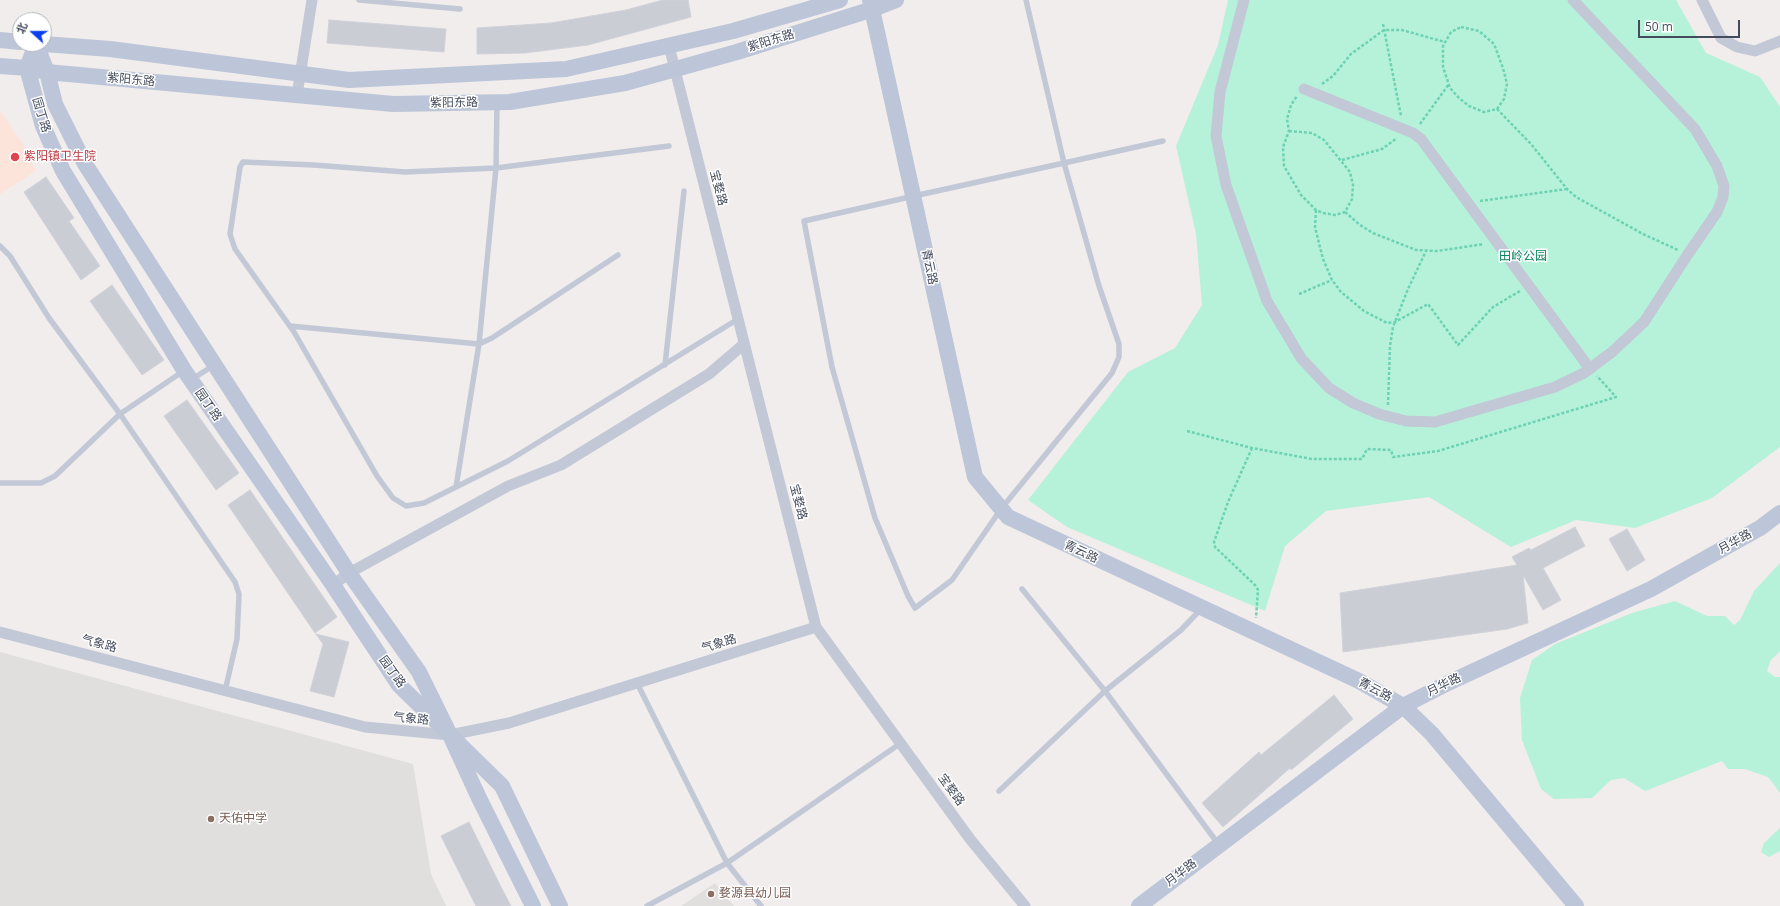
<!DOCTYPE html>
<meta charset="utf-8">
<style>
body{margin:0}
#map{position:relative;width:1780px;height:906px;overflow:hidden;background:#f0edec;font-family:"Open Sans","Noto Sans SC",sans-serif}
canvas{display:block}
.north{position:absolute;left:12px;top:12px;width:40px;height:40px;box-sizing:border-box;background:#fff;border:1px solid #b4b7be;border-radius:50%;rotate:291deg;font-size:11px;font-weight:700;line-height:16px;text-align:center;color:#444c5c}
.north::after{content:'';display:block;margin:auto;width:14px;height:18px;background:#0a41ec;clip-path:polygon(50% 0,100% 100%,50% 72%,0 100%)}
.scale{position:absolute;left:1638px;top:20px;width:102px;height:18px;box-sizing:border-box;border:2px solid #444c5c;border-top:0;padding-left:5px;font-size:12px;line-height:14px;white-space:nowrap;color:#444c5c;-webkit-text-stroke:3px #fff;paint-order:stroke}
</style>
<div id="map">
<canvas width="1780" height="906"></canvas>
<div class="north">北</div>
<div class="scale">50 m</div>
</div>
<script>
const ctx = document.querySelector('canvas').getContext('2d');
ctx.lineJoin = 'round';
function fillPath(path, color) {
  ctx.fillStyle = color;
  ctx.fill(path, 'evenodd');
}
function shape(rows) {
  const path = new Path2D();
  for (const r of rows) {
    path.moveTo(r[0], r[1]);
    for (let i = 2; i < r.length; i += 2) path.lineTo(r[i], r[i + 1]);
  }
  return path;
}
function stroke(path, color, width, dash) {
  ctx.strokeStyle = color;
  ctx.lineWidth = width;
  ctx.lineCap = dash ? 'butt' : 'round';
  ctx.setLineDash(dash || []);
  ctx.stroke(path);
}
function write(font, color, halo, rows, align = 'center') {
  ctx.font = font + ' "Open Sans","Noto Sans SC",sans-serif';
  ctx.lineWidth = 3;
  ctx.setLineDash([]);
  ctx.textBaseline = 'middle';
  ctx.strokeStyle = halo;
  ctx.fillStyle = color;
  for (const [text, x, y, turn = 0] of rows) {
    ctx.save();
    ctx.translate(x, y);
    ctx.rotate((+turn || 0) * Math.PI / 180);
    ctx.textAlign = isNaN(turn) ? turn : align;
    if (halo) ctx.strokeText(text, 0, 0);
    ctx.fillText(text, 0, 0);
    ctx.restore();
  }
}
fillPath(shape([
 [0,652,413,764,431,874,446,906,0,906],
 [715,883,734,906,681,906]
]), '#e1dede');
fillPath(shape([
 [0,111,22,142,36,171,0,194]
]), '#fde4da');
fillPath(shape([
 [1228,0,1676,0,1706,53,1760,77,1780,107,1780,447,1712,498,1635,528,1576,520,1511,547,1429,497,1326,511,1285,546,1265,611,1067,527,1028,500,1128,372,1175,348,1202,305,1196,234,1176,146,1218,45],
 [1780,563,1780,651,1771,660,1767,671,1775,677,1780,677,1780,793,1768,777,1745,769,1728,769,1722,761,1645,791,1624,778,1611,780,1592,798,1554,799,1541,789,1522,740,1520,698,1532,660,1555,644,1632,613,1675,601,1707,616,1725,616,1734,625,1740,620,1754,591],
 [1780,828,1780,851,1769,857,1761,852,1764,843]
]), '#b6f2d9');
const building = shape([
 [663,0,688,0,691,17,588,45,525,53,477,54,477,28,551,23,626,10,663,0],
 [329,20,446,29,444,52,327,43,329,20],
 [46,177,74,218,69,221,100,266,81,280,24,192,46,177],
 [112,285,164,360,142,375,90,301,112,285],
 [187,400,239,473,216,490,164,416,187,400],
 [250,490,337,617,315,633,228,505,250,490],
 [1575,527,1585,546,1543,568,1561,600,1543,610,1523,575,1528,623,1507,629,1343,652,1340,593,1517,565,1512,557,1529,548,1531,550,1575,527],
 [1627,529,1645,560,1627,571,1609,539,1627,529],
 [316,634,349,642,334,697,310,691,323,644,316,634],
 [1334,695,1353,719,1291,770,1290,768,1223,827,1202,803,1259,752,1261,755,1334,695],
 [469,822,501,887,511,906,476,906,441,836,469,822]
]);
fillPath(building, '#cbcdd5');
stroke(building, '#d0d1d9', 1);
stroke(shape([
 [1383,24,1401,116],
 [1461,27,1479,31,1494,44,1503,68,1507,84,1504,99,1497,109,1484,112,1469,106,1459,98,1450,88,1443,67,1443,46,1451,32,1461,27],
 [1322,84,1333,76,1351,54,1384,30,1402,30,1445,42],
 [1497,109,1531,144,1567,189,1576,197,1643,234,1678,250],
 [1420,124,1449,84],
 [1289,131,1312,133,1324,140,1350,172,1353,185,1352,199,1345,212,1335,215,1323,213,1316,210,1301,195,1284,166,1283,147,1289,131,1287,119,1291,105,1297,96],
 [1342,160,1382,149,1397,138],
 [1480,201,1567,189],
 [1316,210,1315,227,1323,259,1332,280,1341,292,1364,311,1387,323,1395,322,1428,304,1458,345,1493,307,1520,291],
 [1345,212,1360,225,1373,233,1416,250,1437,251,1484,244],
 [1299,294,1332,280],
 [1388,405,1390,346,1393,327,1408,289,1426,251],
 [1187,431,1252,448,1312,459,1362,459,1367,449,1391,450,1393,457,1438,451,1616,397,1597,376],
 [1252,448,1228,502,1214,542,1215,547,1255,585,1258,590,1256,618]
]), '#6cd2b4', 2.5, [3, 2]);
stroke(shape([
 [359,0,460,9],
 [1026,0,1064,163,1099,286,1119,344,1119,357,1112,373,1001,509,952,580,915,608,908,596,875,518,832,367,804,221,914,196,1064,163,1163,141],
 [669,146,496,168,405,172,314,165,243,162,240,167,230,234,235,249,294,332,377,476,393,498,406,506,424,503,508,461,738,319],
 [0,246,10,256,49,318,120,414,235,582,239,594,237,639,225,691],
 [290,326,479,344,492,338,618,255],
 [665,365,684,191],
 [191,380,214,365],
 [0,483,41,483,55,476,120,414,182,372],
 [456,487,479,344,496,168,497,103],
 [1022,589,1105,691,1219,845],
 [637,683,727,863,761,906],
 [999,791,1105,691,1181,630,1201,609],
 [647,906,727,863,901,743]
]), '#c2c8d6', 5.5);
stroke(shape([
 [1244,0,1220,92,1216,136,1226,185,1267,301,1301,358,1329,388,1353,403,1379,414,1406,421,1435,422,1555,387,1584,373,1612,352,1644,322,1688,254,1717,212,1723,197,1724,186,1717,166,1695,129,1573,0],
 [1702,0,1721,38,1737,47,1755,51,1780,41],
 [669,46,816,627,970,839,1025,906],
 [1304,89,1413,133,1421,139,1590,369],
 [297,95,312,0],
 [333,585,349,573,508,486,561,465,709,374,744,344],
 [0,632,365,727,450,735,509,723,816,627]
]), '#c2c8d6', 11);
stroke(shape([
 [870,0,975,477,1008,517,1359,681,1403,706,1432,734,1576,906],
 [0,40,20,42],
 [36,44,47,72,55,104,85,164,349,573,419,672,450,735,502,786,560,906],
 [36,44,27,68,43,126,63,171,184,370,333,585,399,685,450,735,479,798,533,906],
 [44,44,110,49,349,80,566,69,733,31,840,0],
 [0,66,27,68,47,72,393,104,510,102,625,83,737,52,873,9,896,0],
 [1139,906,1403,706,1448,683,1651,589,1760,528,1780,513]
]), '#bdc5d8', 16);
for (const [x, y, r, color] of [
 [15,157,5,"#e0444e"],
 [211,819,4,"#8d6e63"],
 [711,894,4,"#8d6e63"]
]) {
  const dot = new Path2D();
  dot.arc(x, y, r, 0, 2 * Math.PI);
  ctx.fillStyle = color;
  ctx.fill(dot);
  stroke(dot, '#fff', 1.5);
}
write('12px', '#444c5c', '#fff', [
 ["紫阳东路",771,41,-17],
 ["紫阳东路",131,80,5],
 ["紫阳东路",454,103,-1],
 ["园丁路",41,115,73],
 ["宝婺路",718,188,76],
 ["青云路",929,267,78],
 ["园丁路",208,405,55],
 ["宝婺路",798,502,76],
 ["月华路",1735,542,-29],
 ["青云路",1081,552,25],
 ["气象路",99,644,15],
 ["气象路",719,644,-17],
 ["园丁路",392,672,54],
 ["月华路",1444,685,-26],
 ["青云路",1375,690,28],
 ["气象路",411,719,5],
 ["宝婺路",951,790,54],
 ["月华路",1181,873,-37]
]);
write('12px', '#be3a42', '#fff', [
 ["紫阳镇卫生院",24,157]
], 'left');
write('12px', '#0f825f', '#fff', [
 ["田岭公园",1523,257]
]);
write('12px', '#785e54', '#fff', [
 ["天佑中学",219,819],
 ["婺源县幼儿园",719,894]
], 'left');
</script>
